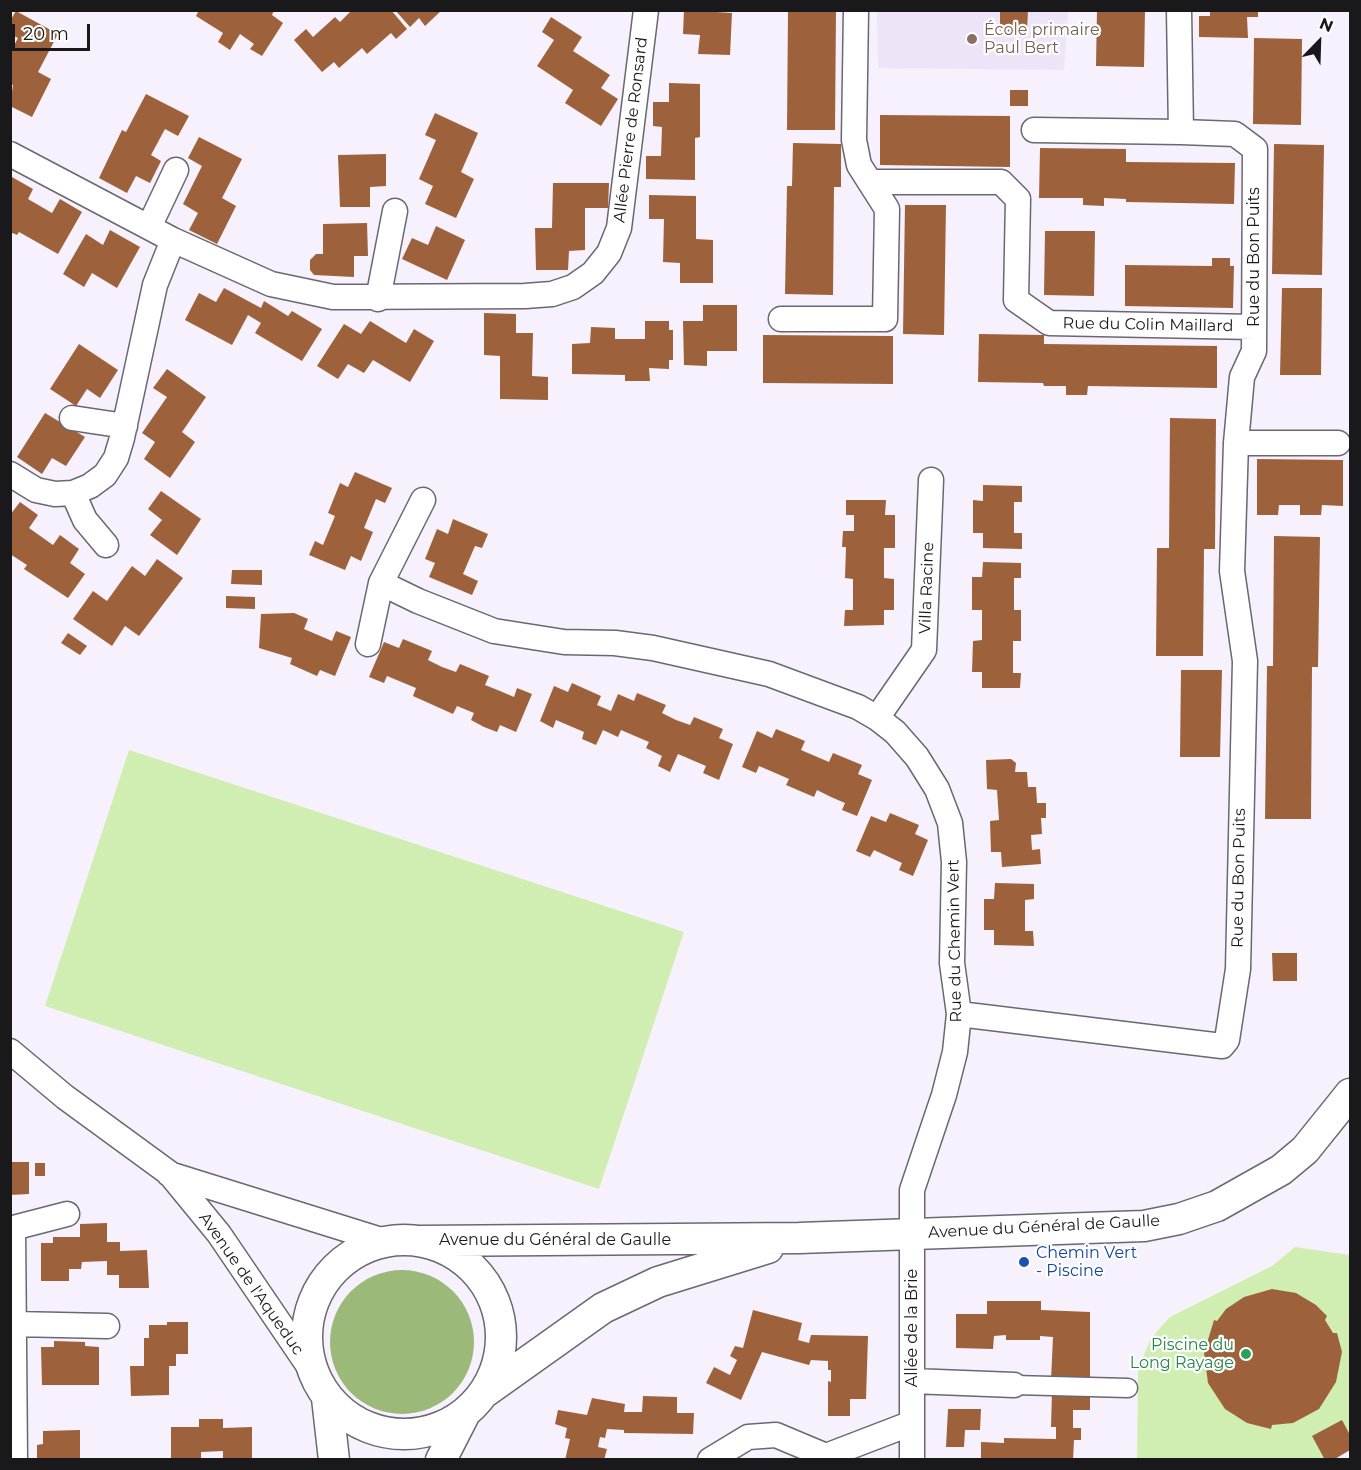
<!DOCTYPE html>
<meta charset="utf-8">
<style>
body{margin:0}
#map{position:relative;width:1361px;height:1470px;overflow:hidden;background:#f6f1fc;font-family:Montserrat,sans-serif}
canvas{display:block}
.frame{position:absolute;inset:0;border:12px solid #19181b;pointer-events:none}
.north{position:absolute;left:1289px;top:12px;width:60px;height:60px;-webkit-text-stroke:4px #fff;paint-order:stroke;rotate:23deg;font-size:16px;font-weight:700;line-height:24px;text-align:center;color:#19181b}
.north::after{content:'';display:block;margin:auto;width:21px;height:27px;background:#19181b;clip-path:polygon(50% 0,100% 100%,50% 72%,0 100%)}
.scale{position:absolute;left:12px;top:24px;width:78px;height:27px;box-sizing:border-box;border:3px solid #19181b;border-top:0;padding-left:8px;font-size:18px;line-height:21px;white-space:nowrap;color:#19181b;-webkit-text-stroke:4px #fff;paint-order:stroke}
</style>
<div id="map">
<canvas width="1361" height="1470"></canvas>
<div class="frame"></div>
<div class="north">N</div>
<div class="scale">20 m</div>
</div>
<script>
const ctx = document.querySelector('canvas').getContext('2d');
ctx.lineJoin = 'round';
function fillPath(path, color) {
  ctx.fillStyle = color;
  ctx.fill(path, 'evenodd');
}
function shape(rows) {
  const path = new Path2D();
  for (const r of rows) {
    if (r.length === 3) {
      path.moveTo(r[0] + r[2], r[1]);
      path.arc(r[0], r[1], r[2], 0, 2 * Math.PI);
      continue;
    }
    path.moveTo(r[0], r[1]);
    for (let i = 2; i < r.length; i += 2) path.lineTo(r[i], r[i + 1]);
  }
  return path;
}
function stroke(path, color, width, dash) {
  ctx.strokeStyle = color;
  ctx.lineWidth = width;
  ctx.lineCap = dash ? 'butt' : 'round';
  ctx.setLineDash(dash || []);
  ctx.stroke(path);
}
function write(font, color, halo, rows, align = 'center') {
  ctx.font = font + ' Montserrat,sans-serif';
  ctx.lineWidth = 4.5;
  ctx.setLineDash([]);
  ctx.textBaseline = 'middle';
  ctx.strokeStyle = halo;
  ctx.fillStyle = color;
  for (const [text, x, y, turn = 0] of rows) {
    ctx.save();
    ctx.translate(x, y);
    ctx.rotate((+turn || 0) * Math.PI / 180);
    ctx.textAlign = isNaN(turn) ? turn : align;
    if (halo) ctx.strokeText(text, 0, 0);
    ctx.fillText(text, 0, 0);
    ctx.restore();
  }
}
fillPath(shape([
 [877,11,1068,11,1064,70,878,68]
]), '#ede5f7');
fillPath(shape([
 [129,750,684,932,599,1189,45,1006],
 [1295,1247,1350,1255,1350,1450,1333,1460,1137,1460,1138,1370,1151,1338,1170,1317,1272,1266]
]), '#d0eeb2');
fillPath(shape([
 [402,1342,72]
]), '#9bba7a');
fillPath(shape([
 [199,10,274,10,272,15,283,23,262,56,250,49,254,44,240,34,230,50,218,42,223,33,196,16],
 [352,10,391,10,407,29,396,39,391,33,367,54,362,48,339,68,334,62,322,72,294,40,306,29,313,37,335,17,340,22],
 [395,10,442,10,425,26,419,18,410,27],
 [684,10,732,13,730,55,698,54,700,35,683,34],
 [788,10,836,10,835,130,787,130],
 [1000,10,1028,10,1027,33,1000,32],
 [1097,10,1145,10,1144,67,1096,66],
 [1210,10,1258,10,1258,17,1247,17,1248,38,1199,37,1199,16,1210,16],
 [16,11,58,34,38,72,51,79,32,117,10,106,13,85,10,84,10,53,18,38,10,34,10,21],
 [551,17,582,37,573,51,610,75,601,88,618,99,601,126,565,103,573,90,537,66,554,40,542,32],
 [1254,38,1302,39,1301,125,1253,124],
 [669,83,700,84,700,137,695,138,695,180,646,179,646,156,661,156,662,127,653,126,653,102,669,102],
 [1010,90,1028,90,1028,106,1010,106],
 [146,94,189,116,178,136,165,129,151,155,161,161,150,183,136,176,127,193,99,178,122,130,126,132],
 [435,113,478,133,461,172,474,179,456,218,425,204,433,186,419,179,436,140,425,135],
 [880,115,1010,116,1010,167,880,165],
 [199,137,242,159,222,198,236,206,217,244,189,230,198,213,183,204,202,166,188,158],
 [793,143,841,144,841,187,834,187,833,295,785,294,787,186,792,186],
 [1274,144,1324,145,1322,275,1272,274],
 [1040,148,1126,149,1126,162,1235,163,1234,204,1126,202,1126,199,1104,198,1104,206,1083,205,1083,198,1039,198],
 [386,154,386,186,370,187,370,207,340,207,338,155],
 [12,177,33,189,28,199,52,213,60,199,82,212,58,254,19,232,17,235,10,232],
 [553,183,609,183,608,208,585,208,585,250,569,251,568,270,536,270,535,228,552,228],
 [649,195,696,196,696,239,713,240,713,283,680,283,680,263,663,262,664,219,649,219],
 [905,205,946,205,944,335,903,334],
 [367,223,368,256,354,256,354,277,314,275,310,270,310,260,316,254,323,254,323,224],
 [436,226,465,240,447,280,402,259,412,238,428,245],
 [110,230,140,247,117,288,92,273,84,287,63,274,86,234,103,245],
 [1045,231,1095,231,1094,296,1044,295],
 [1212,258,1230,258,1230,266,1234,266,1233,308,1125,306,1125,265,1212,266],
 [224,288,261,308,264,301,288,316,292,311,322,329,302,361,255,333,261,323,248,315,232,345,185,320,199,293,216,302],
 [1282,288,1322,288,1321,375,1280,375],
 [703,305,737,305,737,351,707,351,707,366,684,365,683,321,703,321],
 [484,313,516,314,516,333,533,333,532,376,548,377,548,400,500,399,500,356,484,355],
 [370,321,406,343,414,329,434,341,410,382,373,360,364,373,348,364,338,379,317,366,344,324,361,334],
 [645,321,669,321,669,330,673,330,673,360,669,360,669,369,649,368,650,381,625,381,625,375,572,374,572,344,590,343,591,327,615,328,615,339,645,339],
 [979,334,1044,335,1044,344,1217,346,1217,388,1088,386,1087,395,1066,395,1066,386,1044,386,1043,383,978,382],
 [763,335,893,336,893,384,763,383],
 [79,344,118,370,100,398,87,389,76,406,50,389],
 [167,369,206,397,182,432,195,442,170,478,144,459,155,442,142,433,167,397,153,388],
 [45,413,85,437,66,466,52,458,42,474,17,457],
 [1170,418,1216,419,1215,549,1204,549,1203,656,1156,656,1157,548,1169,548],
 [1257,459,1343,460,1343,506,1322,505,1321,515,1300,515,1300,505,1279,505,1278,515,1257,515],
 [355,472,392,488,385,503,376,499,364,528,373,532,361,561,351,556,345,570,309,555,315,541,323,545,335,516,328,513,340,483,348,487],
 [983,485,1022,486,1022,502,1014,502,1014,533,1022,533,1022,549,983,548,983,533,973,533,973,500,983,501],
 [161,491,201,519,177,555,150,535,162,520,148,509],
 [846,500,886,500,885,515,895,515,895,548,884,548,884,578,894,579,894,610,884,610,884,625,844,626,845,610,853,610,853,579,845,578,846,547,842,547,843,531,854,531,854,515,846,515],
 [20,502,38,515,29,528,53,545,60,535,79,549,70,563,85,574,68,598,24,569,27,565,10,554,10,515],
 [453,519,488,534,482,548,475,546,463,574,478,581,472,595,429,577,435,563,425,559,437,529,448,534],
 [1274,536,1320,537,1318,667,1312,667,1311,819,1265,819,1267,666,1273,666],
 [157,559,183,578,139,636,125,626,112,646,73,619,93,591,107,601,132,566,145,576],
 [983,562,1021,563,1021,578,1014,578,1014,610,1021,610,1021,641,1013,641,1013,673,1021,673,1020,688,982,688,982,672,972,672,973,641,982,640,982,610,972,610,972,577,982,577],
 [232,570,262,570,262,585,231,584],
 [226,596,255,597,255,609,226,608],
 [294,613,308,619,304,629,332,641,336,631,351,637,335,676,320,670,317,676,290,664,292,658,259,648,261,614],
 [68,633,87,646,80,655,61,643],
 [403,639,432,651,428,660,442,667,456,672,460,664,489,676,485,685,500,691,514,697,517,688,532,694,516,732,500,725,497,732,484,727,471,720,474,713,457,706,453,714,413,696,416,688,387,676,384,683,369,677,384,642,399,648],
 [1181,670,1222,670,1220,757,1180,757],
 [572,683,601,696,597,705,611,711,618,694,634,701,637,693,666,705,662,713,676,720,690,725,694,717,723,729,719,738,733,744,719,780,703,773,706,766,678,754,670,772,658,766,662,756,646,748,649,742,621,730,618,737,603,730,596,745,582,739,584,732,556,720,553,728,540,721,554,686,568,692],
 [776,729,805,741,801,750,829,762,833,753,862,765,858,774,872,780,857,816,842,810,845,803,831,797,817,790,814,797,786,785,789,779,773,772,759,766,756,773,742,767,757,731,772,738],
 [1011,759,1016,763,1015,772,1027,772,1028,787,1036,787,1037,803,1046,803,1046,818,1041,818,1042,834,1031,835,1032,850,1040,849,1041,864,1002,867,1001,852,991,852,990,821,999,820,997,790,987,789,986,760],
 [890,813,919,825,915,834,928,840,913,876,899,870,902,863,874,850,870,857,856,851,871,816,886,822],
 [995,883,1034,884,1034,899,1025,900,1025,931,1033,931,1034,946,994,945,994,930,984,930,984,899,994,899],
 [1272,953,1297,953,1297,981,1273,981],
 [10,1162,29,1162,29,1194,10,1195],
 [35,1163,45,1163,45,1176,35,1176],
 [107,1223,107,1242,120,1242,120,1251,147,1250,149,1288,119,1288,119,1275,107,1275,107,1261,82,1262,81,1269,69,1269,69,1281,41,1281,41,1243,53,1243,53,1237,80,1237,80,1224],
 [1272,1289,1296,1293,1316,1305,1327,1316,1325,1320,1333,1333,1337,1333,1342,1352,1336,1382,1319,1409,1293,1423,1272,1425,1271,1429,1247,1423,1225,1409,1208,1383,1204,1353,1214,1320,1217,1321,1226,1309,1244,1297],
 [987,1301,1041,1301,1041,1310,1090,1312,1090,1380,1051,1380,1053,1337,1040,1336,1040,1340,1006,1340,1006,1335,994,1336,993,1349,956,1348,956,1314,987,1314],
 [753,1310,802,1323,798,1340,809,1343,811,1335,868,1336,866,1399,850,1399,850,1416,828,1416,828,1381,831,1382,831,1370,828,1370,828,1361,811,1360,809,1365,762,1352,741,1400,706,1383,714,1367,730,1375,737,1360,730,1356,735,1346,743,1348],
 [167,1322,188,1322,188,1354,176,1354,176,1366,169,1366,169,1395,131,1396,130,1366,144,1366,144,1338,149,1338,149,1325,167,1325],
 [54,1341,85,1342,85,1346,99,1347,99,1385,42,1385,41,1347,54,1347],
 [1052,1392,1090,1393,1090,1410,1073,1410,1073,1428,1081,1428,1081,1440,1074,1440,1073,1460,981,1460,981,1442,1004,1443,1004,1438,1056,1439,1056,1427,1051,1427],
 [643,1396,677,1397,677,1413,694,1413,693,1434,624,1433,624,1430,607,1429,605,1438,600,1437,598,1447,607,1449,604,1460,565,1460,570,1439,565,1438,567,1428,555,1424,558,1410,587,1415,592,1398,625,1404,624,1412,642,1412],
 [948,1409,981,1409,980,1430,965,1430,964,1447,946,1447],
 [199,1419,223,1419,223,1428,252,1427,252,1460,223,1460,223,1451,201,1452,201,1460,171,1460,171,1427,199,1427],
 [1342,1420,1350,1435,1350,1450,1333,1460,1325,1460,1312,1436],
 [80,1430,80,1460,37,1460,37,1445,43,1444,43,1431]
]), '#9d623b');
const pedestrian = shape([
 [1014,1385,1128,1388]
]);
const minor = shape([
 [1179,10,1181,132,1235,134,1255,149,1254,351,1242,377,1236,443],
 [1034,130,1181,132],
 [10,154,173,240,271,284,333,297,525,296,552,294,573,287,593,273,609,253,619,228,646,10],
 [870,182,1001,182,1018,199,1016,300,1049,323,1254,327],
 [149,227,176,170],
 [378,299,395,211],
 [781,319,885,319,887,209,859,165,854,140,856,10],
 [72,418,125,426],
 [10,474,36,490,55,494,73,493,90,486,105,475,116,458,122,438,155,285,173,240],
 [73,493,85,520,106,545],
 [381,583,418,601,494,631,564,642,615,643,653,648,769,674,858,707,877,718,895,732,917,757,937,789,950,823,954,862,952,963,959,1014,955,1052,944,1095,912,1190,912,1460],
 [368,644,381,583,423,500],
 [877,718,924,650,931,480],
 [959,1014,1222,1046,1227,1040,1238,969,1245,661,1232,571,1236,443,1338,443],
 [10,1051,65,1097,169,1173,219,1234,310,1368],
 [169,1174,384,1241],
 [14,1324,107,1326],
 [912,1381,1014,1385],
 [15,1460,13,1228,67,1214],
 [710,1460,748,1437,776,1435,826,1456],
 [827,1460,826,1456,912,1423]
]);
const tertiary = shape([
 [404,1337,97],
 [420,1241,799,1238,1144,1226,1179,1219,1217,1206,1281,1170,1305,1150,1350,1094],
 [485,1392,603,1308,658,1282,768,1248],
 [327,1398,334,1460],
 [441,1460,464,1415]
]);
stroke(pedestrian, '#6b6770', 21);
stroke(minor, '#6b6770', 27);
stroke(tertiary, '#6b6770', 33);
stroke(pedestrian, '#fff', 18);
stroke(minor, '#fff', 24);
stroke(tertiary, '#fff', 30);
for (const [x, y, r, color] of [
 [972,39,6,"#8d6e63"],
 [1024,1262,6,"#1a4fb4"],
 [1246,1354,6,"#2e9e5b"]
]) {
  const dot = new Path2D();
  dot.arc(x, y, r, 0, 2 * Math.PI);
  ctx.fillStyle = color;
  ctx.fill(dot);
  stroke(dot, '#fff', 2);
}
write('16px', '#785e54', '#fff', [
 ["École primaire",984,30],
 ["Paul Bert",984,48]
], 'left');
write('16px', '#19181b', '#fff', [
 ["Allée Pierre de Ronsard",631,130,-83],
 ["Rue du Bon Puits",1254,257,-90],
 ["Rue du Colin Maillard",1148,325,1],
 ["Villa Racine",927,588,-88],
 ["Rue du Bon Puits",1239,878,-89],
 ["Rue du Chemin Vert",955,941,-91],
 ["Avenue du Général de Gaulle",1044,1227,-3],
 ["Avenue du Général de Gaulle",555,1240],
 ["Avenue de l'Aqueduc",251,1284,55],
 ["Allée de la Brie",912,1328,-90]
]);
write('16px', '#164399', '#fff', [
 ["Chemin Vert",1036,1253],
 ["- Piscine",1036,1271]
], 'left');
write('16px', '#27864d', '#fff', [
 ["Piscine du",1234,1345],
 ["Long Rayage",1234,1363]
], 'right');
</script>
